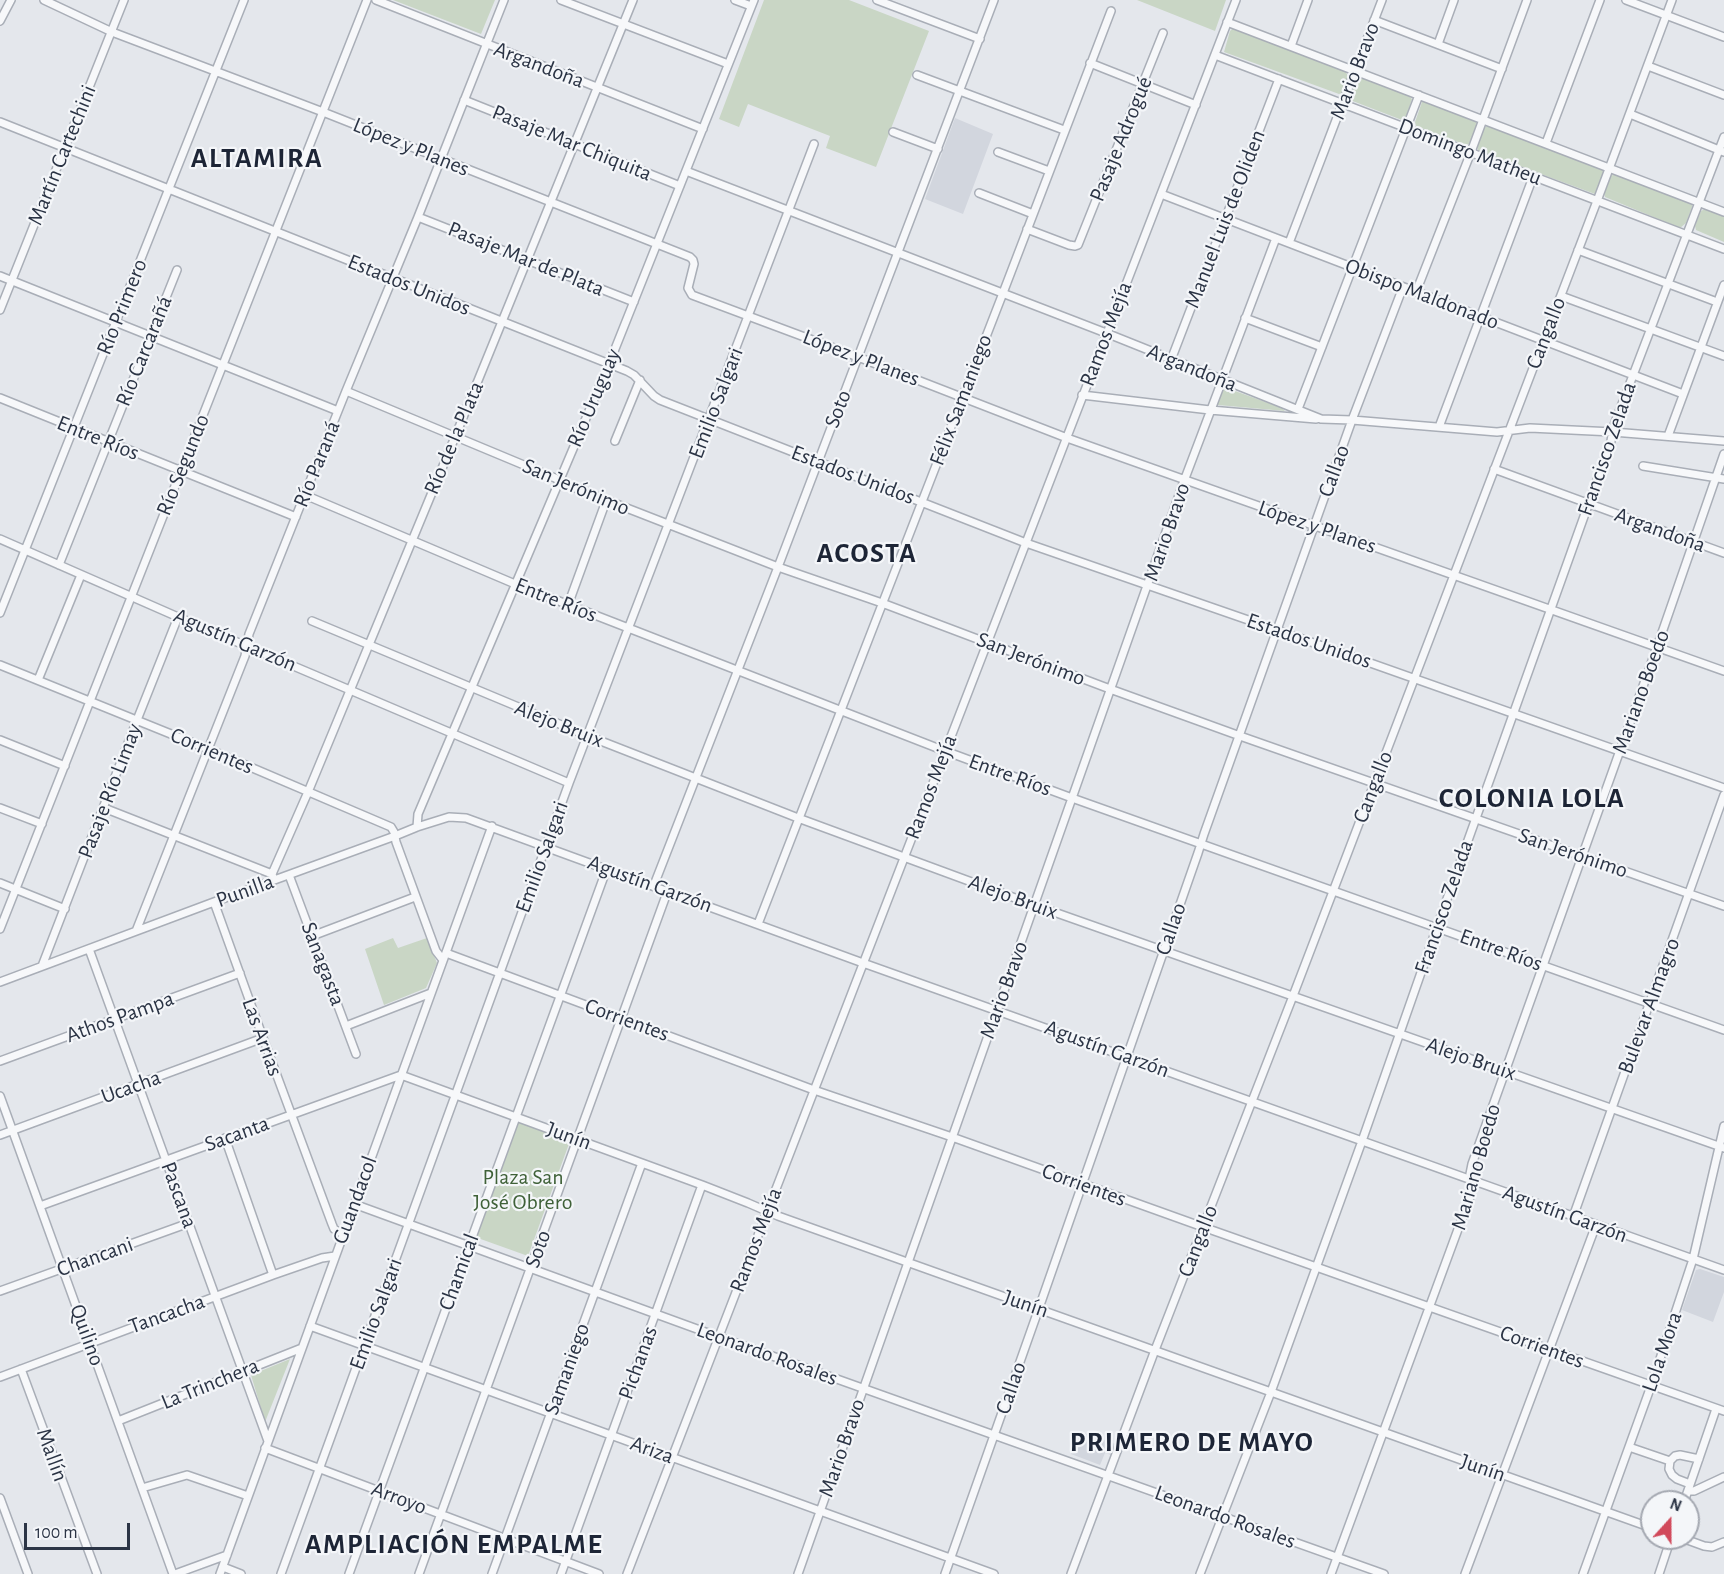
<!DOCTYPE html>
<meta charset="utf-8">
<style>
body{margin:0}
#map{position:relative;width:1724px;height:1574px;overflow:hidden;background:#e4e7ec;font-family:"Alegreya Sans",sans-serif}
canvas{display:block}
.north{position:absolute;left:1640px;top:1490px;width:60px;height:60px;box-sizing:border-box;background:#f4f6f9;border:2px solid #a4a8b1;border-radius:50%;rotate:21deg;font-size:16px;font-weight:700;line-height:24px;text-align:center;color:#2b3445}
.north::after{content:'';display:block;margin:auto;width:21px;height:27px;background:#d1495b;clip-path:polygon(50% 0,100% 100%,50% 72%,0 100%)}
.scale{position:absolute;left:24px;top:1523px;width:106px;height:27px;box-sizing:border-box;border:3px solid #2b3445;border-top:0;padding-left:8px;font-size:18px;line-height:21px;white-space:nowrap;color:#2b3445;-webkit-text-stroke:4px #f4f6f9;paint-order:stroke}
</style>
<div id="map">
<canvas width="1724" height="1574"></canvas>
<div class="north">N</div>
<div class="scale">100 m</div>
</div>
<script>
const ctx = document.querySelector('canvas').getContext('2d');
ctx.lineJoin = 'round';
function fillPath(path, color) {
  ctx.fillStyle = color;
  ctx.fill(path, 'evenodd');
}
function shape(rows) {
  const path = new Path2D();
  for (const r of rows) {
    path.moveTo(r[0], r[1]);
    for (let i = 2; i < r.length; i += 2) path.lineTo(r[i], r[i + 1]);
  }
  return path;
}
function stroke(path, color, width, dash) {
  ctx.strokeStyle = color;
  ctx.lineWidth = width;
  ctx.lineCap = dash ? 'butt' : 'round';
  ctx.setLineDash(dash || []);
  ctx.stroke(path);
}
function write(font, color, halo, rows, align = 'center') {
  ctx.font = font + ' "Alegreya Sans",sans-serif';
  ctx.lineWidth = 4.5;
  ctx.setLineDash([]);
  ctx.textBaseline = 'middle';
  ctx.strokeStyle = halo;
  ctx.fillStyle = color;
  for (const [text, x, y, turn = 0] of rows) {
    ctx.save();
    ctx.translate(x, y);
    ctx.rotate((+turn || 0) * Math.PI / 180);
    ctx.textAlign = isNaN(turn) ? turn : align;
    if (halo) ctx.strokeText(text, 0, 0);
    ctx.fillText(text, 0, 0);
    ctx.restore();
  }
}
fillPath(shape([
 [955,118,993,134,963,214,925,199],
 [1700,1269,1724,1277,1724,1292,1713,1322,1682,1310,1696,1270],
 [1079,1431,1115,1444,1111,1455,1105,1453,1100,1465,1071,1454]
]), '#d2d6de');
fillPath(shape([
 [393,0,495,0,481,34],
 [764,0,849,0,929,31,876,167,826,148,830,136,748,104,739,127,719,119],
 [1137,0,1226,0,1215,31],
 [1233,28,1344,69,1348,76,1342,93,1339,94,1224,52,1230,31],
 [1362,76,1409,96,1412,99,1405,120,1402,120,1350,100,1349,97,1356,79,1357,77],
 [1424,101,1475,119,1477,124,1469,144,1466,145,1416,126,1415,122,1422,102],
 [1489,125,1604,170,1596,193,1595,194,1484,153,1478,150,1477,146,1484,128],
 [1614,174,1619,174,1690,201,1692,204,1692,207,1686,223,1680,228,1605,197,1604,193,1610,177],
 [1707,208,1724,214,1724,242,1696,230,1695,226,1701,211],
 [1224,387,1282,408,1285,411,1218,405,1216,402,1220,391],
 [393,938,398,948,427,938,437,963,426,988,384,1005,365,949],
 [517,1122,570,1141,528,1256,475,1237],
 [290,1359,265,1422,251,1375]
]), '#c9d6c5');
const street = shape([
 [44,0,112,32,323,112,690,257,693,260,694,264,688,288,692,295,858,357,1067,438,1724,671],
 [376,0,703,129],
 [561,0,728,64],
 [735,0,751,6],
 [877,0,980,39],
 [1626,0,1724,37],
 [1374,20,1502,69],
 [0,21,11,0],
 [1227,22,1724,212],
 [1438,44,1454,0],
 [1291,46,1308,0],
 [1215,55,1724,249],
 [1090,63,1196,105],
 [1648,66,1724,95],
 [917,75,1064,130],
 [464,100,680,186],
 [1630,114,1724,152],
 [0,122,627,371,634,375,654,396,660,400,1026,543,1277,630,1724,788],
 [893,132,938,149],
 [1546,143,1600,0],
 [998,152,1049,171],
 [686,171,1106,333,1321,419,1352,420,1497,432,1530,428,1613,432,1724,441],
 [979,193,1033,214],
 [1161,194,1683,394],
 [418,217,634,302],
 [1027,229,1069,245,1075,246,1078,245,1163,33],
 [1289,243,1382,0],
 [1578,250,1717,302],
 [0,276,338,411],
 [1416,292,1471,152,1527,0],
 [1561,296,1724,356],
 [0,310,124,0],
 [1245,318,1322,347],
 [1171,360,1279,79],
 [346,391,555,478,565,484,778,567,882,603,1110,689,1240,736,1724,906],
 [1082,395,1210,410,1316,419],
 [0,398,296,517],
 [1298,409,1419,95],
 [1439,427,1533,177],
 [1668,436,1724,285],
 [615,441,640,380],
 [1643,466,1724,479],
 [1494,469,1724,553],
 [305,495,515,584,945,751,1072,798,1724,1030],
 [0,539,178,617,569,783],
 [59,565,177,270],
 [568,605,606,501],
 [0,613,244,0],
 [312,621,588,736,798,818,1034,905,1724,1148],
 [0,665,208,749,391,827,394,832,396,842,436,951,443,960],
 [38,680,81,575],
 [0,740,65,766],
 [0,808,42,824],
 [104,808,272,874,273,877],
 [417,827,418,814,609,364,754,0],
 [272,874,308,792,455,437,633,0],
 [289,875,356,1054],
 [0,883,65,909],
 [654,885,778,567,994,0],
 [214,902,263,1038,332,1224,334,1229,343,1234],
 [758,924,1003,293,1111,11],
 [0,929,367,0],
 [136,931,245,656,249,634,346,391,418,217,504,0],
 [312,936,415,897],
 [89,949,268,1441],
 [446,953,814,1090,952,1137,1203,1227,1724,1411],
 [42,966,137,720,178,617],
 [0,982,214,902,395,836,417,827,449,817,466,818,863,963,1724,1270],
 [346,1026,431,993],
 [0,1061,240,973],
 [401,1075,702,1185,748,1203,778,1216,1652,1528],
 [0,1096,173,1574],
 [0,1135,263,1038],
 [225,1138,273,1275],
 [354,1204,719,1337,1384,1574],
 [40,1206,401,1075],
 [1573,1217,1724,795],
 [0,1291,189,1223],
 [310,1326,994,1574],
 [21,1369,97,1574],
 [0,1377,273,1275,322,1258,335,1256],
 [118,1421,302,1348],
 [1629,1447,1670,1461],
 [265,1448,599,1574],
 [1690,1484,1677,1479,1672,1475,1669,1469,1670,1461,1675,1456,1680,1455,1699,1459],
 [142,1488,187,1475,248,1496],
 [1688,1491,1694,1491,1724,1477],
 [0,1498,28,1574],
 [1684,1502,1716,1409],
 [1682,1538,1704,1546,1712,1547,1724,1542],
 [223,1567,241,1574],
 [175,1574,227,1555],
 [220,1574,492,826],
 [281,1574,569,783,814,144],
 [349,1574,607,868],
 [419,1574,668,890],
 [492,1574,642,1163],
 [561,1574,702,1185],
 [627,1574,1236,0],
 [798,1574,1184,481,1276,238],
 [945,1574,1039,1308,1198,853,1204,834,1352,420,1403,287],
 [1071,1574,1155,1350,1293,996,1597,201,1672,0],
 [1200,1574,1271,1392,1362,1141,1437,927,1611,441,1614,425,1724,137],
 [1331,1574,1471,1194,1472,1185,1470,1174,1472,1164,1657,647,1724,454],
 [1465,1574,1596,1225],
 [1583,1574,1651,1386,1693,1259,1724,1126],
 [1659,1574,1671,1538]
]);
stroke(street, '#a9aeb7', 10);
stroke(street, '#f7f8fa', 7);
write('22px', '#2b3445', '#f4f6f9', [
 ["Argandoña",539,65,21],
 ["Mario Bravo",1355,71,-69],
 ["Pasaje Adrogué",1121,139,-68],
 ["Pasaje Mar Chiquita",572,143,22],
 ["López y Planes",411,147,22],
 ["Domingo Matheu",1470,152,21],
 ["Martín Cartechini",62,155,-68],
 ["Manuel Luis de Oliden",1225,219,-69],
 ["Pasaje Mar de Plata",526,259,22],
 ["Estados Unidos",409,285,22],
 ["Obispo Maldonado",1422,294,21],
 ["Río Primero",122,307,-68],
 ["Cangallo",1546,333,-69],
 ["Ramos Mejía",1106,334,-69],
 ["Río Carcarañá",144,351,-68],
 ["López y Planes",861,358,21],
 ["Argandoña",1192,368,22],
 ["Río Uruguay",594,398,-67],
 ["Félix Samaniego",961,400,-69],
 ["Emilio Salgari",716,403,-69],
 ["Soto",838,409,-69],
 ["Entre Ríos",98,438,22],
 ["Río de la Plata",454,438,-67],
 ["Francisco Zelada",1607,449,-71],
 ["Río Paraná",317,464,-68],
 ["Río Segundo",183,465,-68],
 ["Callao",1334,471,-70],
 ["Estados Unidos",853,475,21],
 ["San Jerónimo",576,487,23],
 ["López y Planes",1317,527,19],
 ["Argandoña",1660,530,20],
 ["Mario Bravo",1167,532,-71],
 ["Entre Ríos",556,600,22],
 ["Agustín Garzón",235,640,23],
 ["Estados Unidos",1309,641,19],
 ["San Jerónimo",1031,659,21],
 ["Mariano Boedo",1641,692,-70],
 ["Alejo Bruix",559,724,22],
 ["Corrientes",212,751,23],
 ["Entre Ríos",1010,775,20],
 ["Ramos Mejía",931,787,-69],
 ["Cangallo",1373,787,-69],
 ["Pasaje Río Limay",110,791,-69],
 ["San Jerónimo",1573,853,19],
 ["Emilio Salgari",542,857,-70],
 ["Agustín Garzón",650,884,20],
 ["Punilla",245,891,-20],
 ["Alejo Bruix",1013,897,20],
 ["Francisco Zelada",1444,907,-71],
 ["Callao",1171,929,-71],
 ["Entre Ríos",1501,950,20],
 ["Sanagasta",323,964,69],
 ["Mario Bravo",1004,990,-70],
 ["Bulevar Almagro",1649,1006,-70],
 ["Athos Pampa",120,1017,-20],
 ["Corrientes",627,1020,20],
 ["Las Arrias",262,1037,70],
 ["Agustín Garzón",1107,1049,20],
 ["Alejo Bruix",1471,1059,19],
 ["Ucacha",131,1087,-20],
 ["Sacanta",237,1134,-20],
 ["Junín",569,1136,20],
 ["Mariano Boedo",1476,1167,-74],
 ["Corrientes",1084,1185,20],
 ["Pascana",179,1195,70],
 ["Guandacol",355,1200,-70],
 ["Agustín Garzón",1565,1214,20],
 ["Ramos Mejía",756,1240,-69],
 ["Cangallo",1198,1241,-69],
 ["Soto",538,1249,-70],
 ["Chancani",95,1257,-20],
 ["Chamical",459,1272,-70],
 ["Junín",1026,1304,19],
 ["Tancacha",167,1314,-20],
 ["Emilio Salgari",376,1314,-70],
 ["Quilino",87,1335,70],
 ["Corrientes",1542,1347,20],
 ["Lola Mora",1662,1352,-71],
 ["Leonardo Rosales",767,1354,20],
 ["Pichanas",638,1363,-70],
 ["Samaniego",567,1369,-70],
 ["La Trinchera",210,1384,-22],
 ["Callao",1011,1388,-71],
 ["Mario Bravo",842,1448,-71],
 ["Ariza",652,1450,20],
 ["Mallín",52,1455,70],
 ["Junín",1483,1468,19],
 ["Arroyo",399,1498,21],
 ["Leonardo Rosales",1225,1517,20]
]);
write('22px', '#3f6138', '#f4f6f9', [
 ["Plaza San",523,1177],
 ["José Obrero",523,1202]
]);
ctx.letterSpacing = '1.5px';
write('bold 28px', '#1d2536', '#f4f6f9', [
 ["ALTAMIRA",257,159],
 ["ACOSTA",867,554],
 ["COLONIA LOLA",1532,799],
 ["PRIMERO DE MAYO",1192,1443],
 ["AMPLIACIÓN EMPALME",454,1545]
]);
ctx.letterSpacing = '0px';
</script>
